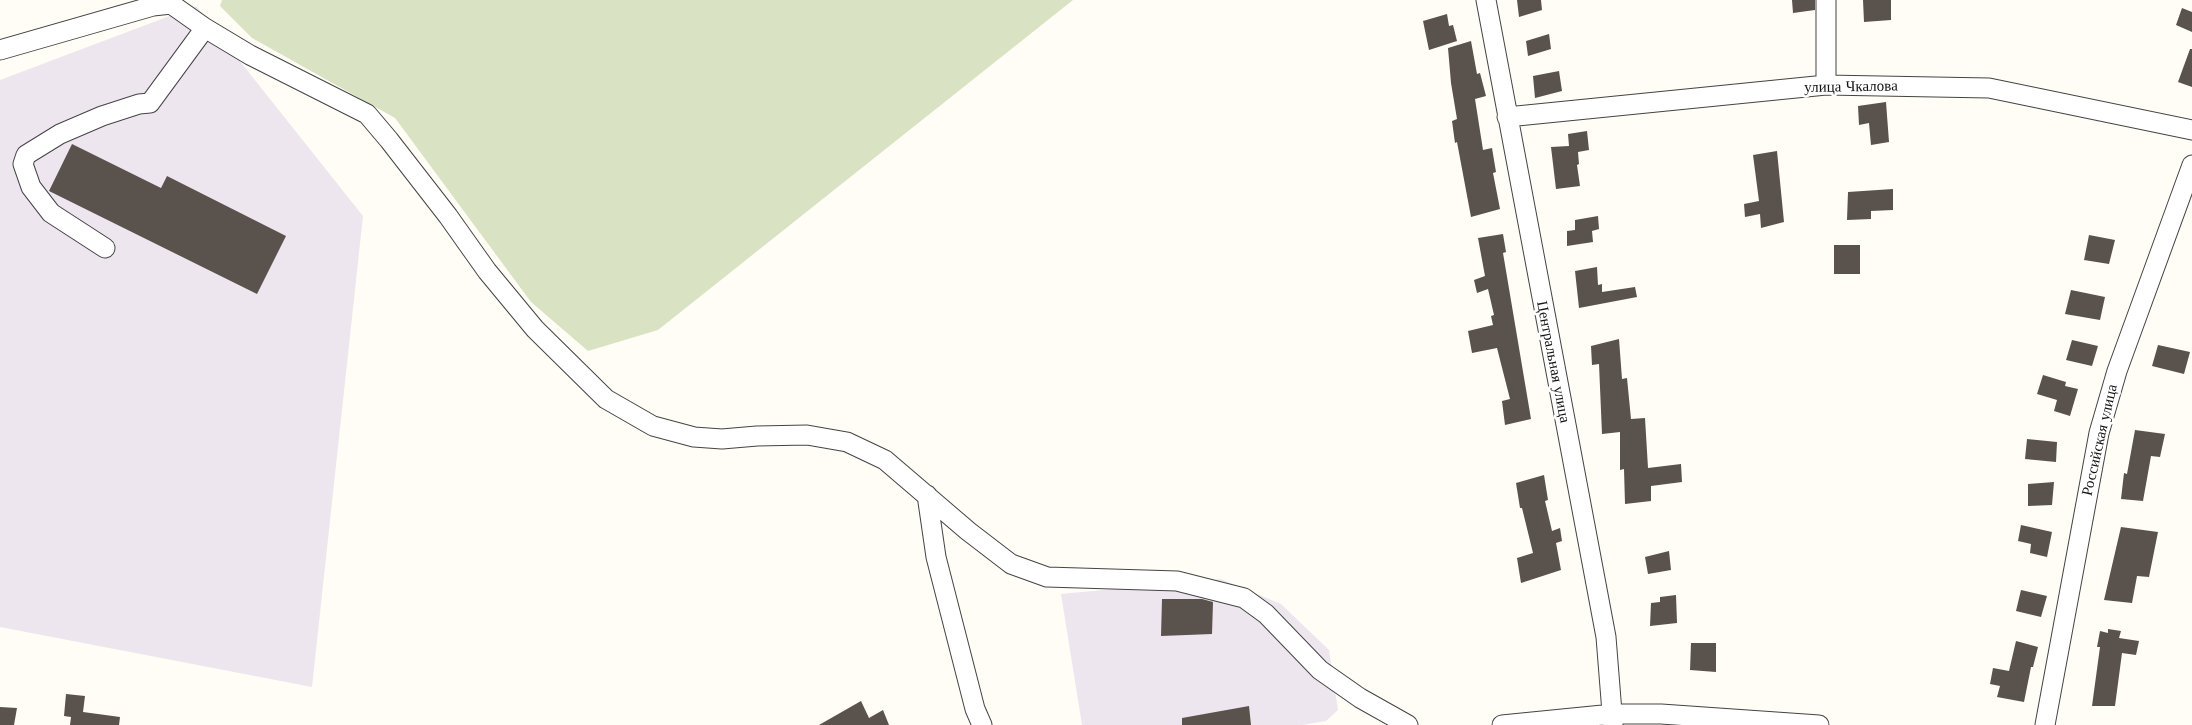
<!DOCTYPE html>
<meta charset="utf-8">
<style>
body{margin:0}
canvas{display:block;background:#fffdf5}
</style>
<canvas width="2192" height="725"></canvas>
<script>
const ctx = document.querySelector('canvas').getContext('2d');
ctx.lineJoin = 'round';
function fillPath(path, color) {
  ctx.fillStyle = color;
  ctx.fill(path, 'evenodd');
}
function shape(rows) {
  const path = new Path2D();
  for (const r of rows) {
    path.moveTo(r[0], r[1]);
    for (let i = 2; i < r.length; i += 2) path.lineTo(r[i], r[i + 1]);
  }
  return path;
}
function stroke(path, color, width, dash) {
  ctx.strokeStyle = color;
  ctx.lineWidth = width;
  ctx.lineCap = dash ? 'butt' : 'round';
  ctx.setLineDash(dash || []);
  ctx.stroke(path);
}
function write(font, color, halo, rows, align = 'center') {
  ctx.font = font + ' "Libre Baskerville",serif';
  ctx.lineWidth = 5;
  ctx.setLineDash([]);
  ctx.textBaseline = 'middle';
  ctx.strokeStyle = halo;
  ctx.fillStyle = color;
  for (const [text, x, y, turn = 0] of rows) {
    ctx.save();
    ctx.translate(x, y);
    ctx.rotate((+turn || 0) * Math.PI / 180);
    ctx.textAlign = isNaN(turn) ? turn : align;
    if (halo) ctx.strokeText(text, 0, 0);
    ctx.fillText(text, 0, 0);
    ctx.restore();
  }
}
fillPath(shape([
 [196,6,363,216,312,687,0,627,0,80],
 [1221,579,1281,604,1329,650,1338,710,1326,721,1302,725,1082,725,1061,594]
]), '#eee6ef');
fillPath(shape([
 [222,0,1073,0,658,330,588,351,531,302,395,118,252,38,220,6]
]), '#d9e3c4');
fillPath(shape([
 [1517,0,1541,0,1542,10,1519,17],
 [1792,0,1815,0,1815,10,1793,13],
 [1863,0,1891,0,1891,20,1864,22],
 [2182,8,2192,12,2192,32,2176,25],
 [1447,14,1449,26,1453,25,1457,41,1429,50,1423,21],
 [1549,34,1551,49,1528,56,1526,41],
 [1471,41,1477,74,1480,73,1486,96,1475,99,1483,150,1492,148,1496,172,1493,173,1500,209,1471,217,1457,142,1455,143,1452,121,1457,119,1451,83,1448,48],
 [2190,49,2192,49,2192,87,2178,82],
 [1559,71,1562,91,1535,98,1533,76],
 [1886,102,1889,142,1871,145,1869,123,1859,125,1858,106],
 [1587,131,1589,150,1578,152,1579,164,1577,165,1580,186,1556,189,1551,147,1569,146,1568,134],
 [72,144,161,188,167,176,286,236,257,294,49,191],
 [1777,151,1784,222,1761,228,1760,214,1745,217,1744,204,1759,201,1753,155],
 [1893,189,1893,210,1871,211,1871,219,1847,220,1848,192],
 [1598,216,1599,229,1592,231,1593,242,1567,246,1567,231,1575,230,1575,220],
 [1503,234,1506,252,1503,253,1531,419,1505,425,1502,401,1510,399,1497,348,1472,353,1468,331,1493,325,1491,316,1494,315,1488,289,1477,293,1474,280,1485,276,1478,238],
 [2089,235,2115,240,2109,264,2084,260],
 [1834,245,1860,245,1860,274,1834,274],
 [1597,267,1598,285,1602,284,1602,292,1635,287,1637,297,1579,308,1575,271],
 [2071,290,2105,297,2100,320,2065,314],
 [1619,339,1622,379,1627,378,1631,419,1645,418,1648,468,1681,464,1682,482,1651,486,1651,501,1625,504,1624,469,1620,470,1620,432,1602,434,1599,364,1592,365,1591,346],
 [2072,340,2098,346,2092,366,2066,360],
 [2158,345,2190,352,2184,374,2152,366],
 [2043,375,2066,382,2065,386,2078,389,2070,416,2054,411,2057,400,2037,394],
 [2135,430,2165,434,2160,457,2151,456,2143,501,2121,499,2124,473,2127,474],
 [2027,439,2057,442,2056,462,2025,459],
 [1544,475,1548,500,1545,501,1552,531,1560,528,1562,541,1556,543,1561,570,1521,583,1517,558,1533,553,1522,508,1520,508,1516,483],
 [2054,482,2052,505,2028,506,2028,484],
 [2021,525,2052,532,2047,557,2030,553,2031,544,2018,541],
 [2121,527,2158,532,2149,577,2137,576,2132,603,2104,600],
 [1669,551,1671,570,1648,574,1645,557],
 [2021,590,2047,596,2041,617,2016,611],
 [1676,595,1677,623,1650,626,1651,603,1660,602,1660,597],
 [1162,599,1202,599,1213,602,1212,634,1161,636],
 [2108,629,2121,631,2119,638,2139,641,2136,655,2122,653,2115,706,2092,706,2100,647,2097,647,2100,631,2108,633],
 [2016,641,2038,647,2033,667,2031,667,2024,702,1997,697,2000,686,1990,684,1993,668,2009,671],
 [1691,643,1716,643,1716,672,1690,670],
 [66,694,85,696,83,712,120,717,119,725,70,725,71,717,64,716],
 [861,701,869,718,883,710,889,725,819,725],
 [1249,706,1251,725,1182,725,1182,718],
 [0,707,17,708,14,725,0,725]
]), '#5a524d');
const minor = shape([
 [1486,0,1606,637,1613,725],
 [1826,0,1826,85],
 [0,50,153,6,171,4,205,28,250,55,367,114,389,140,448,216,487,271,535,329,606,399,653,426,694,437,722,439,757,436,807,435,847,442,885,460,968,531,1011,564,1047,577,1177,581,1244,598,1266,614,1320,670,1360,698,1408,725],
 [1507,117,1826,85,1989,88,2192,130],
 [105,248,51,213,31,187,23,164,26,155,60,134,102,116,139,104,150,103,205,28],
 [927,495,936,557,975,709,982,725],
 [1502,725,1613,714,1661,714,1819,725],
 [2045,725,2099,433,2117,371,2192,165]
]);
stroke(minor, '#444', 21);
stroke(minor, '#fff', 19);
write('15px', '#111', '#fff', [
 ["улица Чкалова",1851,87,-1],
 ["Центральная улица",1553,362,79],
 ["Российская улица",2100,440,-77]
]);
</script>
